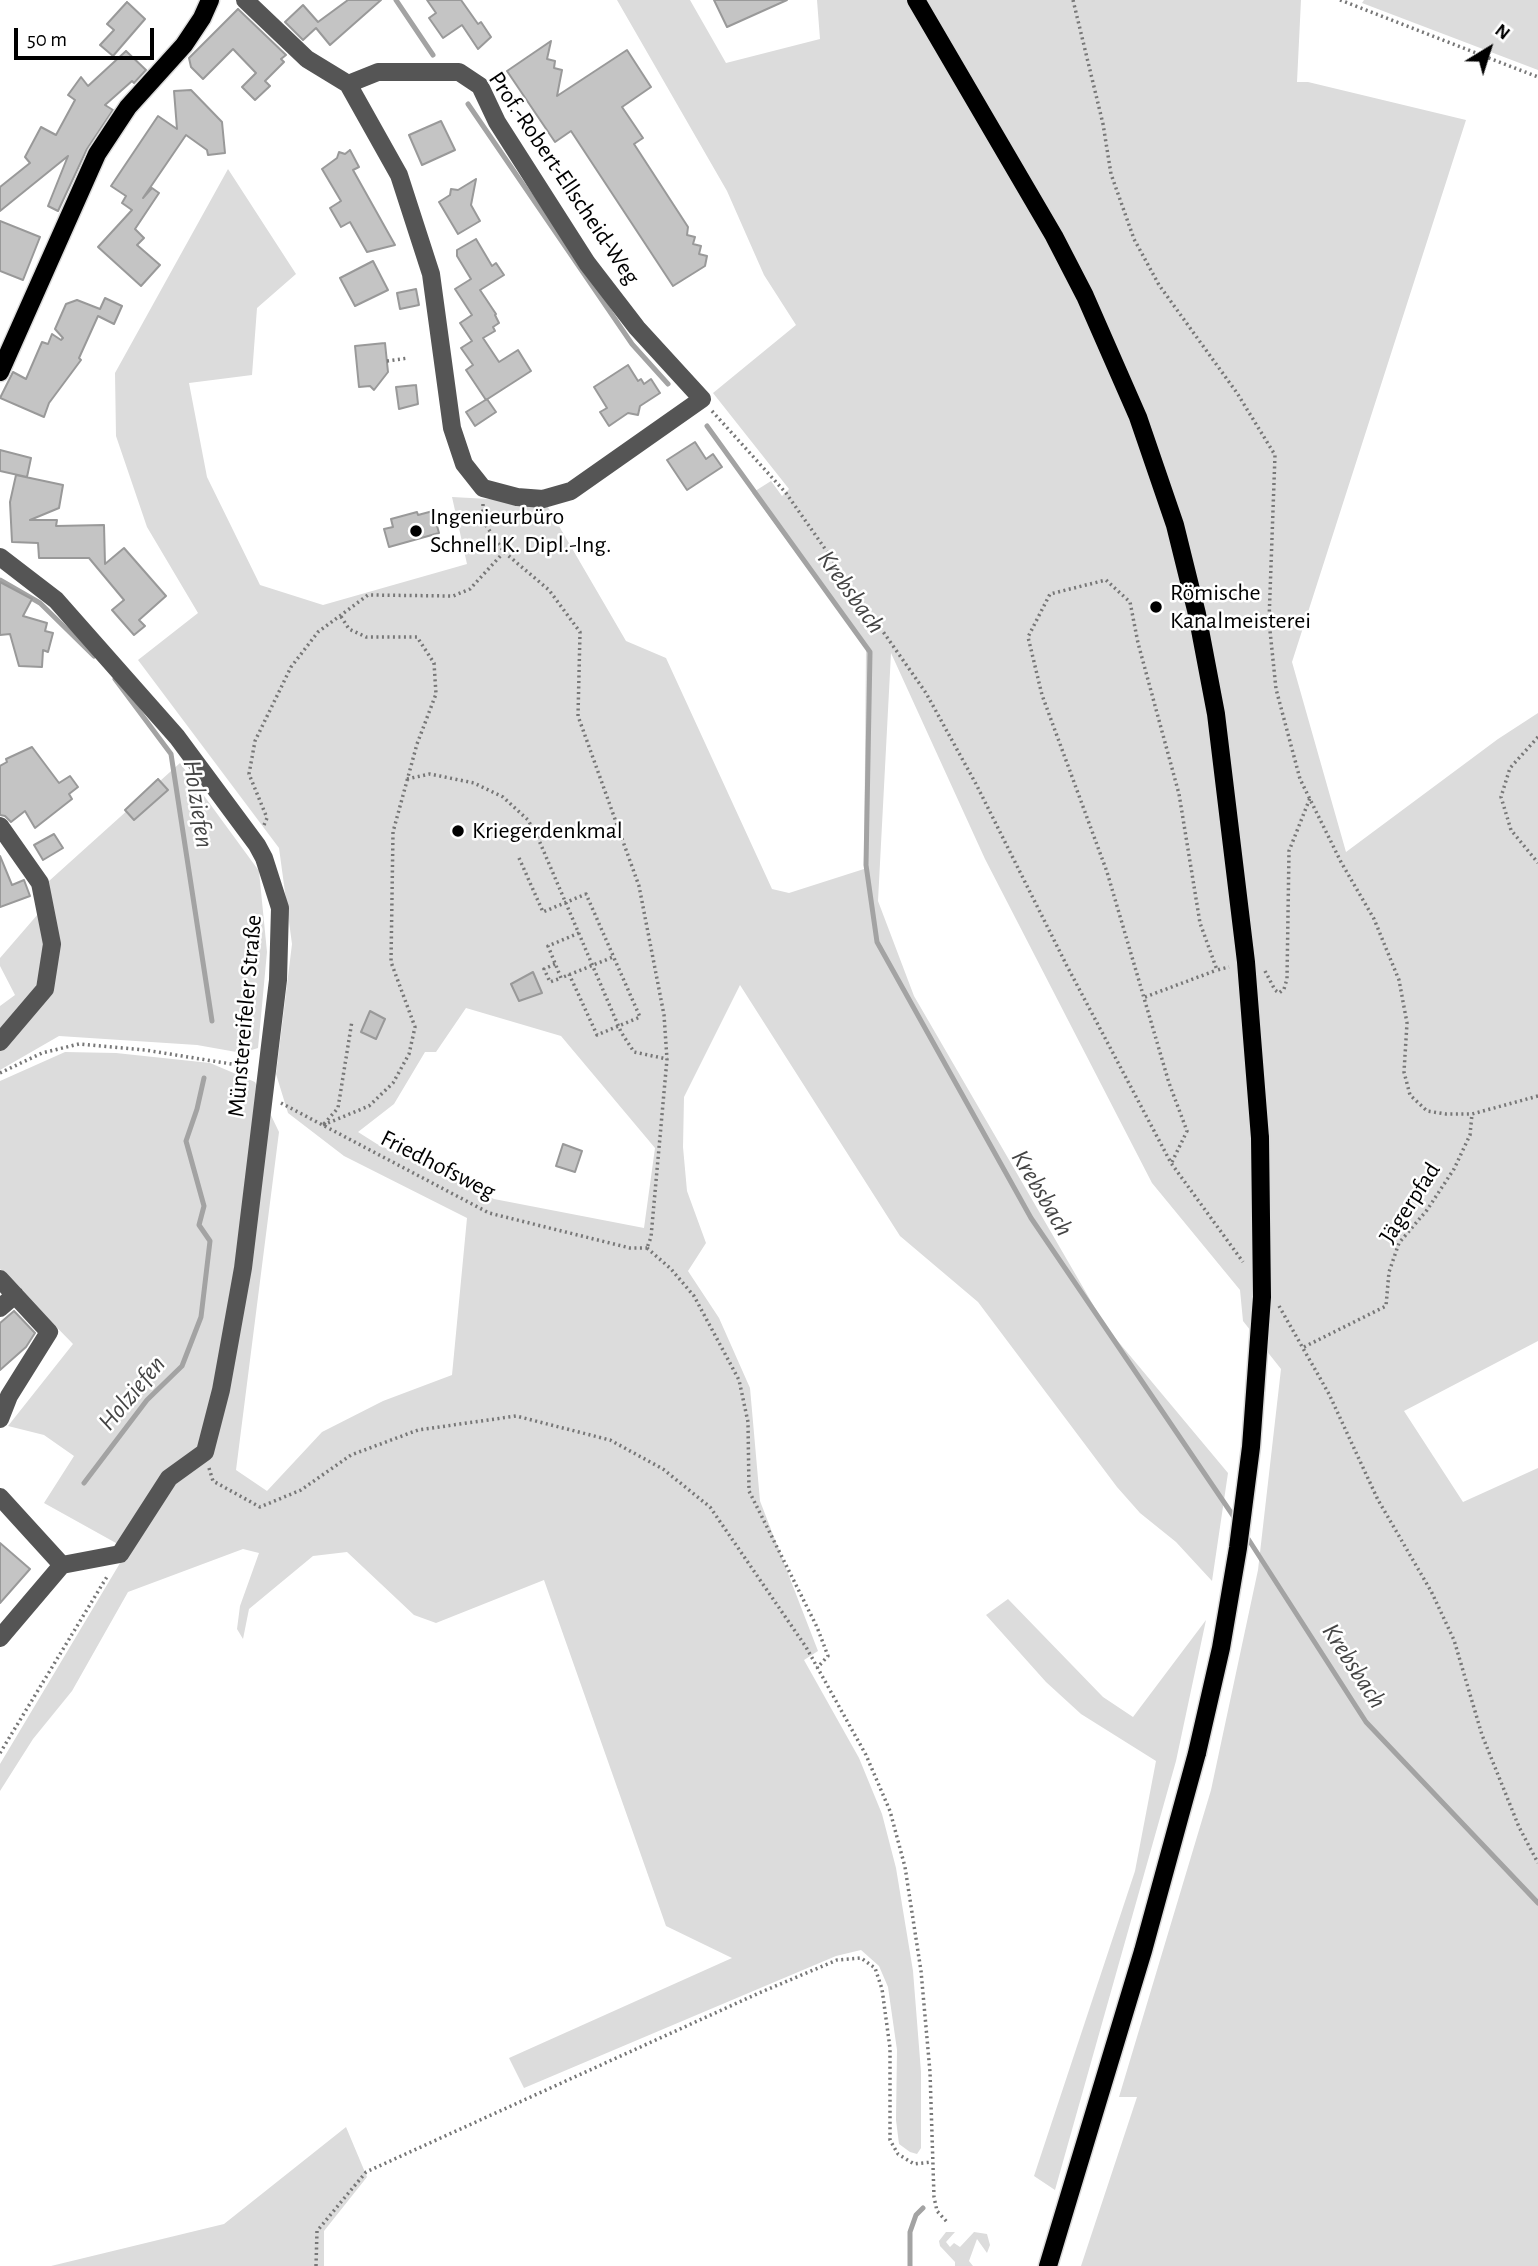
<!DOCTYPE html>
<meta charset="utf-8">
<style>
body{margin:0}
#map{position:relative;width:1538px;height:2266px;overflow:hidden;background:#fff;font-family:"Alegreya Sans",sans-serif}
canvas{display:block}
.north{position:absolute;left:1454px;top:14px;width:70px;height:70px;-webkit-text-stroke:5px #fff;paint-order:stroke;rotate:38deg;font-size:19px;font-weight:700;line-height:28px;text-align:center;color:#000}
.north::after{content:'';display:block;margin:auto;width:24px;height:32px;background:#000;clip-path:polygon(50% 0,100% 100%,50% 72%,0 100%)}
.scale{position:absolute;left:14px;top:28px;width:140px;height:32px;box-sizing:border-box;border:4px solid #000;border-top:0;padding-left:9px;font-size:21px;line-height:24px;white-space:nowrap;color:#000;-webkit-text-stroke:5px #fff;paint-order:stroke}
</style>
<div id="map">
<canvas width="1538" height="2266"></canvas>
<div class="north">N</div>
<div class="scale">50 m</div>
</div>
<script>
const ctx = document.querySelector('canvas').getContext('2d');
ctx.lineJoin = 'round';
function fillPath(path, color) {
  ctx.fillStyle = color;
  ctx.fill(path, 'evenodd');
}
function shape(rows) {
  const path = new Path2D();
  for (const r of rows) {
    path.moveTo(r[0], r[1]);
    for (let i = 2; i < r.length; i += 2) path.lineTo(r[i], r[i + 1]);
  }
  return path;
}
function stroke(path, color, width, dash) {
  ctx.strokeStyle = color;
  ctx.lineWidth = width;
  ctx.lineCap = dash ? 'butt' : 'round';
  ctx.setLineDash(dash || []);
  ctx.stroke(path);
}
function write(font, color, halo, rows, align = 'center') {
  ctx.font = font + ' "Alegreya Sans",sans-serif';
  ctx.lineWidth = 5;
  ctx.setLineDash([]);
  ctx.textBaseline = 'middle';
  ctx.strokeStyle = halo;
  ctx.fillStyle = color;
  for (const [text, x, y, turn = 0] of rows) {
    ctx.save();
    ctx.translate(x, y);
    ctx.rotate((+turn || 0) * Math.PI / 180);
    ctx.textAlign = isNaN(turn) ? turn : align;
    if (halo) ctx.strokeText(text, 0, 0);
    ctx.fillText(text, 0, 0);
    ctx.restore();
  }
}
fillPath(shape([
 [617,0,690,0,726,63,820,39,817,0,1301,0,1297,82,1308,82,1466,120,1292,662,1346,852,1498,739,1538,713,1538,1341,1404,1411,1463,1502,1538,1468,1538,2266,1081,2266,1137,2097,1119,2097,1211,1790,1258,1570,1281,1369,1243,1321,1240,1290,1152,1183,985,859,891,653,878,901,914,996,1106,1327,1228,1473,1212,1581,1176,1542,1140,1513,1117,1487,978,1302,900,1236,740,985,684,1097,683,1147,687,1191,706,1243,688,1271,719,1318,750,1388,760,1501,818,1651,804,1660,859,1758,882,1814,896,1868,913,1971,921,2072,921,2148,917,2154,910,2152,899,2144,896,2120,897,2050,888,1987,879,1966,861,1950,836,1956,524,2088,509,2058,732,1958,666,1926,544,1580,436,1623,414,1615,347,1552,313,1556,249,1609,243,1639,237,1629,240,1606,259,1553,243,1549,128,1592,72,1691,33,1739,0,1791,0,1764,132,1543,116,1543,44,1503,74,1456,44,1435,8,1426,73,1344,0,1269,0,1081,65,1052,116,1053,210,1063,255,1082,279,1132,236,1470,267,1491,322,1432,383,1401,452,1375,467,1218,344,1156,288,1113,276,1074,292,944,279,848,138,660,198,613,147,527,116,436,115,373,228,169,296,274,257,308,252,375,189,383,207,477,260,585,323,605,467,564,452,497,545,502,626,641,666,658,772,889,789,893,864,869,866,647,752,493,771,481,782,496,789,489,713,393,796,325,764,275,727,191],
 [466,1008,561,1036,655,1148,644,1228,494,1199,377,1144,358,1132,394,1104,425,1052,436,1052],
 [1364,0,1538,0,1538,70,1362,3],
 [180,763,259,871,267,952,258,1048,242,1053,197,1045,59,1036,0,1070,0,1006,15,995,0,966,0,958,51,899,49,881],
 [1008,1599,1103,1697,1133,1717,1206,1620,1176,1761,1055,2190,1034,2176,1135,1871,1156,1761,1081,1714,1046,1682,986,1615],
 [346,2127,367,2177,324,2231,324,2266,51,2266,224,2224],
 [946,2232,955,2232,946,2242,950,2247,954,2243,960,2247,974,2232,987,2234,990,2245,987,2253,977,2239,969,2261,973,2266,955,2266,955,2262,940,2246,939,2241]
]), '#dcdcdc');
stroke(shape([
 [396,0,433,55],
 [468,104,632,344,668,384],
 [707,426,870,652,866,865,877,942,1031,1218,1236,1520],
 [0,580,40,603,94,656],
 [115,679,171,754,212,1021],
 [84,1483,147,1400,182,1366,201,1317,210,1241,199,1225,204,1206,186,1141,197,1109,204,1078],
 [1245,1534,1366,1722,1538,1903],
 [910,2266,910,2232,916,2215,923,2208]
]), '#a3a3a3', 5);
const building = shape([
 [348,0,381,0,330,45,316,28,303,40,285,22,303,5,318,22,348,0],
 [427,0,461,0,478,24,481,22,491,37,478,49,462,25,443,38,429,18,436,13,427,0],
 [714,0,787,0,727,27,714,0],
 [127,2,145,19,113,56,100,45,114,30,107,24,127,2],
 [238,9,286,55,281,59,284,62,265,81,270,86,255,100,242,87,256,73,233,49,203,79,191,67,189,58,238,9],
 [551,41,547,59,555,61,554,68,562,70,557,96,627,50,651,87,622,107,643,138,634,144,688,227,687,235,695,237,693,244,701,246,699,254,707,256,705,266,673,286,571,131,555,142,507,71,551,41],
 [126,51,146,70,134,83,132,81,105,105,113,110,87,149,58,211,48,206,68,156,0,211,0,187,30,163,25,157,41,127,56,135,75,100,68,95,81,77,88,86,126,51],
 [191,90,222,122,225,153,208,155,207,150,186,135,143,198,152,188,159,193,135,229,144,238,137,245,160,265,141,286,98,247,132,210,122,203,126,196,111,186,158,116,177,129,174,91,191,90],
 [441,121,455,150,422,165,409,135,441,121],
 [350,150,359,167,353,170,395,245,367,252,350,222,341,227,330,208,341,201,322,169,337,158,339,152,345,154,350,150],
 [476,179,471,205,480,221,458,234,439,202,450,195,451,189,458,190,476,179],
 [0,221,40,237,23,280,0,271,0,221],
 [476,239,492,266,496,263,504,275,480,290,496,314,495,315,499,323,493,327,495,331,483,338,499,362,518,350,531,371,486,400,466,370,473,365,461,348,472,341,460,323,472,315,455,289,471,279,457,256,457,250,476,239],
 [373,261,388,290,355,306,340,278,373,261],
 [416,289,419,305,400,309,397,293,416,289],
 [105,298,122,306,114,324,98,316,79,358,81,360,49,403,44,417,0,398,13,372,26,379,42,342,48,344,52,334,61,340,63,338,55,329,66,304,77,300,100,309,105,298],
 [385,343,388,372,374,390,370,386,359,387,355,346,385,343],
 [628,365,638,381,641,379,644,384,651,379,660,393,640,406,638,415,628,413,609,426,600,412,607,408,594,387,628,365],
 [416,385,418,404,399,409,396,387,416,385],
 [487,399,496,412,475,426,466,412,487,399],
 [695,442,706,459,713,454,722,467,687,490,667,460,695,442],
 [0,450,31,458,27,477,0,471,0,450],
 [16,475,63,485,59,508,30,520,57,520,56,526,104,525,105,564,124,548,166,596,139,620,145,626,134,635,112,610,124,600,89,558,39,558,38,543,12,542,10,502,16,475],
 [433,511,439,533,389,547,384,529,393,527,391,519,417,512,418,515,433,511],
 [0,582,32,599,23,616,47,623,45,631,53,633,48,652,43,650,42,667,19,666,10,634,0,635,0,582],
 [32,747,59,783,70,776,78,787,69,794,72,799,35,828,25,811,11,822,5,816,0,815,0,766,7,762,6,759,32,747],
 [158,779,168,790,134,820,125,810,158,779],
 [54,834,63,848,43,860,34,845,54,834],
 [0,856,12,885,24,880,30,896,0,907,0,856],
 [533,972,542,993,519,1001,511,984,533,972],
 [370,1011,385,1019,376,1039,361,1032,370,1011],
 [563,1144,582,1151,575,1172,556,1166,563,1144],
 [14,1311,35,1333,26,1347,0,1370,0,1323,14,1311],
 [0,1543,30,1569,0,1603,0,1543]
]);
fillPath(building, '#c4c4c4');
stroke(building, '#999', 2);
const major = shape([
 [916,0,1054,236,1085,296,1138,417,1175,525,1197,614,1216,714,1246,962,1260,1138],
 [0,372,97,154,128,107,184,45,202,18,210,0],
 [1048,2266,1143,1951,1197,1753]
]);
stroke(major, '#dbdbdb', 21);
stroke(shape([
 [1073,0,1103,124,1111,174,1134,239,1159,285,1237,393,1275,455,1269,621,1276,689,1300,779,1341,862,1374,919,1399,980,1407,1023,1404,1072,1410,1095,1427,1111,1446,1114,1472,1114,1538,1096],
 [1340,0,1538,77],
 [387,361,408,358],
 [712,411,786,493,926,693,976,784,1067,966,1171,1163,1243,1262],
 [483,504,483,521,504,552,549,590,580,632,578,716,639,886,664,1015,667,1059,651,1237,647,1248],
 [1538,737,1510,768,1501,797,1511,830,1538,863],
 [407,779,430,774,474,783,503,797,528,820,538,838,621,1032,634,1052,667,1059],
 [264,825,267,818,249,774,255,741,291,667,318,632,368,595,453,596,470,589,504,552],
 [519,858,543,912,586,894,640,1017,597,1035,569,974],
 [579,933,548,946,561,978,613,957],
 [555,964,544,969,550,982,561,978],
 [1265,971,1275,990,1279,993,1284,989,1287,979,1289,851,1310,798],
 [1145,997,1217,970],
 [0,1073,42,1053,79,1044,145,1050,250,1067],
 [281,1103,489,1213,630,1248,647,1248],
 [324,1124,338,1108,352,1021],
 [323,1125,369,1106,393,1083,409,1054,415,1027,391,962,393,832,417,744,436,694,434,663,417,637,366,637,349,629,340,615],
 [1172,1162,1187,1131,1169,1083,1107,872,1042,695,1028,637,1050,594,1106,580,1130,602,1138,643,1179,794,1200,923,1217,970,1229,967],
 [647,1248,671,1269,694,1296,739,1380,748,1422,749,1491,817,1627,828,1656,817,1668],
 [1279,1306,1329,1394,1378,1500,1431,1591,1454,1640,1482,1735,1519,1827,1538,1863],
 [1304,1347,1386,1306,1389,1272,1399,1243,1427,1210,1454,1169,1470,1135,1472,1114],
 [209,1468,213,1481,260,1507,301,1490,351,1455,418,1430,516,1416,610,1440,663,1469,710,1507,806,1647,866,1755,890,1811,905,1867,921,1971,930,2072,934,2197,937,2211,947,2222],
 [0,1753,108,1575],
 [316,2266,317,2231,366,2172,759,1993,837,1960,861,1958,875,1968,882,1989,890,2048,890,2140,898,2154,914,2164,932,2162]
]), '#777', 3.5, [2, 3.5]);
stroke(shape([
 [245,0,307,59,348,84,399,175,431,274,452,428,464,464,483,488,517,497,543,499,571,491,702,399,637,328,587,263,497,122,480,86,459,72,378,72,348,84],
 [0,557,56,600,177,737,257,845,264,858,280,908,278,980,243,1268,221,1390,205,1452,169,1478,120,1554,62,1565],
 [0,826,40,883,52,944,45,989,0,1042],
 [0,1279,49,1332,9,1396,0,1419],
 [0,1308,15,1295],
 [0,1497,62,1565,0,1638]
]), '#555', 18);
stroke(major, '#000', 18);
const majorBridge = shape([
 [1197,1753,1221,1648,1238,1548,1251,1447,1262,1297,1260,1138]
]);
stroke(majorBridge, '#dbdbdb', 21, []);
stroke(majorBridge, '#000', 18);
for (const [x, y, r, color] of [
 [416,531,7,"#000"],
 [1156,607,7,"#000"],
 [458,831,7,"#000"]
]) {
  const dot = new Path2D();
  dot.arc(x, y, r, 0, 2 * Math.PI);
  ctx.fillStyle = color;
  ctx.fill(dot);
  stroke(dot, '#fff', 2.5);
}
write('24px', '#000', '#fff', [
 ["Prof.-Robert-Ellscheid-Weg",564,178,56],
 ["Münstereifeler Straße",245,1016,-85],
 ["Friedhofsweg",438,1165,27],
 ["Jägerpfad",1410,1203,-57]
]);
write('24px', '#000', '#fff', [
 ["Ingenieurbüro",430,517],
 ["Schnell K. Dipl.-Ing.",430,545],
 ["Römische",1170,593],
 ["Kanalmeisterei",1170,621],
 ["Kriegerdenkmal",472,831]
], 'left');
write('italic 26px', '#444', '#fff', [
 ["Krebsbach",851,592,54],
 ["Holziefen",198,804,81],
 ["Krebsbach",1042,1193,59],
 ["Holziefen",132,1393,-50],
 ["Krebsbach",1354,1666,57]
]);
</script>
